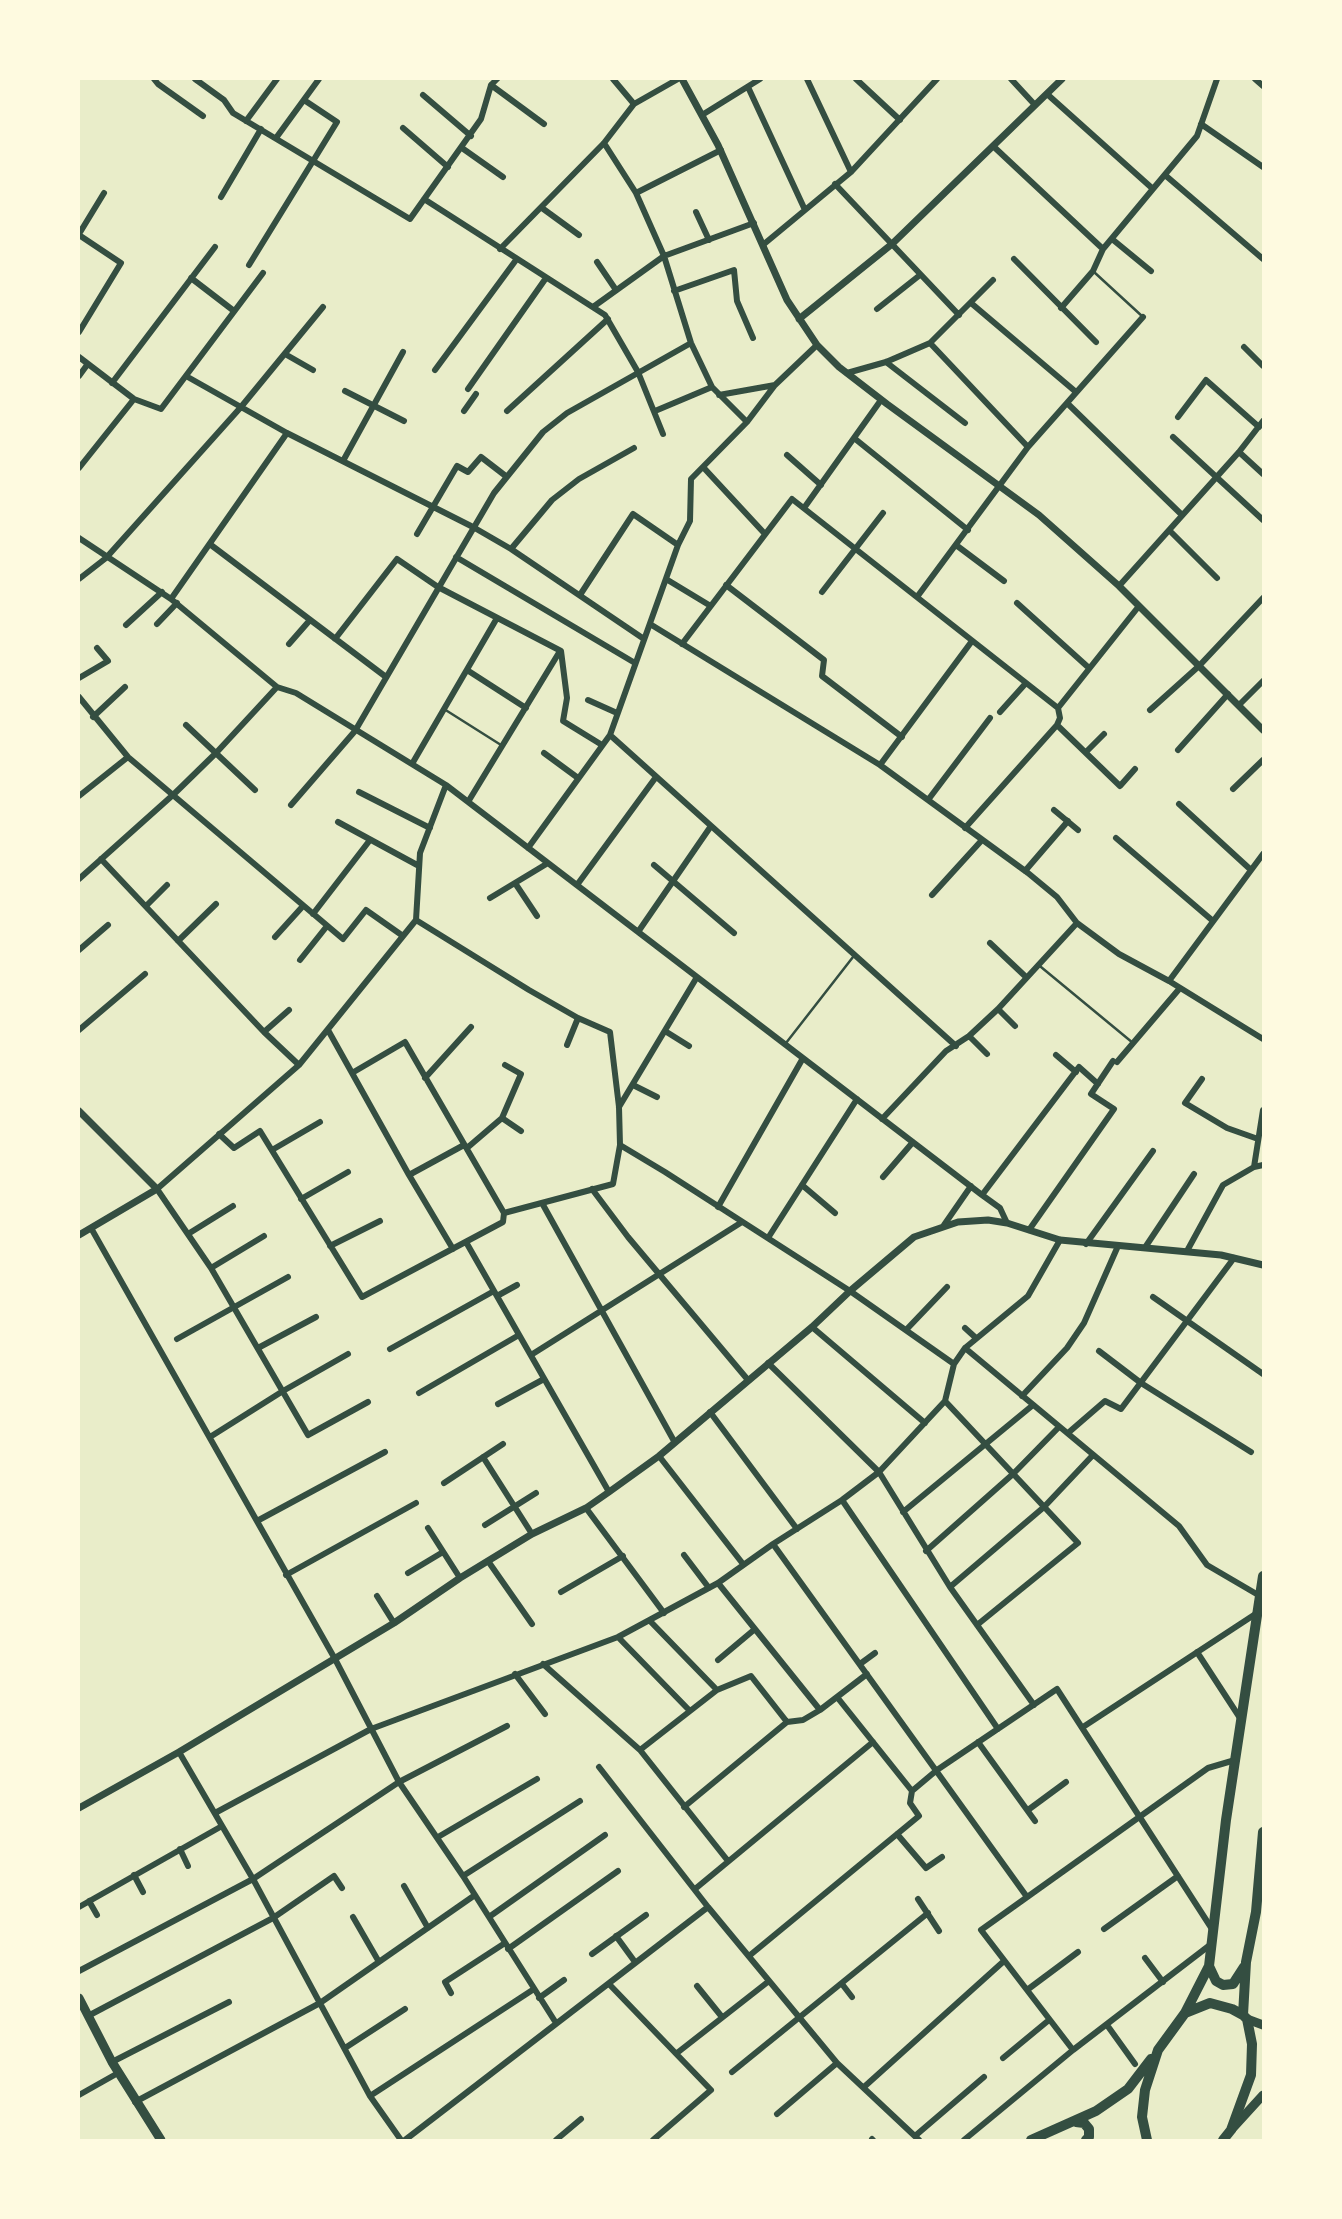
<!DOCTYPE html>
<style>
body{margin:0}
#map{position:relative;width:1342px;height:2219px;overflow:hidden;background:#e9edc9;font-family:Overpass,sans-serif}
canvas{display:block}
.frame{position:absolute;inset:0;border:80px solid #fefae0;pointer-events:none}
</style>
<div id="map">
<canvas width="1342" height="2219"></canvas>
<div class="frame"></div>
</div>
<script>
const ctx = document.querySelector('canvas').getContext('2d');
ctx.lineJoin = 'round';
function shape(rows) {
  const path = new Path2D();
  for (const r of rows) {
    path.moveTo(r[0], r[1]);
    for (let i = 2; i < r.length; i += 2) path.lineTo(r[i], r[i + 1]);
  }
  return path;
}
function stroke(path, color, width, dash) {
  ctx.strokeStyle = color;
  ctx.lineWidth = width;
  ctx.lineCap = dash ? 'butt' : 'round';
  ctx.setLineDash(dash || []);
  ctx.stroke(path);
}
stroke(shape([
 [1094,272,1143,317],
 [444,709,501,745],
 [1041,967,1133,1043],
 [786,1043,853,957]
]), '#344e41', 2.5);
stroke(shape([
 [154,79,158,84,203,116],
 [195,79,224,100,233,113,410,219,481,119,491,85,497,79],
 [613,79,634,104],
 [807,79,851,172],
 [856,79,900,120],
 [1011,79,1035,105],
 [1255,79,1263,86],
 [491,85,544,124],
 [748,87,805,210],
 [1047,94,1153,189],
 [423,95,471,136],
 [702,115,760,79],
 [246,121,277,79],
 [1201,124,1263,167],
 [403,128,448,167],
 [276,138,319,79],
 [604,143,636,193,664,256,691,343,712,387,747,422],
 [993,146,1103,249],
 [462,148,503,177],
 [1165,175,1263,259],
 [835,184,959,315],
 [636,193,721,150],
 [221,197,261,129],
 [424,199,605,315,638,372,663,434],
 [542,208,579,235],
 [696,212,709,240],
 [79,234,104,193],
 [79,235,121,263,79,332],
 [1112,239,1151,271],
 [764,244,851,172,937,79],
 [500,249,604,143,634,104,678,79],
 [1014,259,1096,342],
 [597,262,616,290],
 [249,265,337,122,304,100],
 [191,278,234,311],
 [674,291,734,270,737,301,753,338],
 [971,303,1076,392],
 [593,307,664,256,754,223],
 [1061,308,1093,271,1103,249,1197,136,1217,79],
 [877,309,920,275],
 [930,343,1028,447],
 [1244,347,1263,366],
 [285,354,313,370],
 [79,357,134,399,161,409,263,273],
 [886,362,965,423],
 [435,370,516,260],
 [847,373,886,362,930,343,993,280],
 [79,376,87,365],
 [186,376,287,433,473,527,511,549,644,639],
 [112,383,215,247],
 [468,389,546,278],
 [345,391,404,421],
 [719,395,775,385],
 [1067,403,1182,515],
 [464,411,476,394],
 [507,411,608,319],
 [655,411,712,387],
 [1178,417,1206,380,1259,427],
 [1173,437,1263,520],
 [854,438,968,530],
 [1239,452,1263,474],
 [787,455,821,485],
 [343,461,403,352],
 [703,467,765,534],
 [79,468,134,399],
 [804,508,881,400],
 [1169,530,1217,578],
 [417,534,457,466,468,472,481,457,507,477],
 [79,538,171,599,277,687,296,693,446,785,982,1195,1000,1208,1007,1223],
 [211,545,386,677],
 [956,545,1004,581],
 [511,549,552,500,579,479,634,448],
 [456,557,635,663],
 [79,579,106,558,241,407,323,307],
 [666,579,709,605],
 [726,585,824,660,822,676,902,737],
 [1119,586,1239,452,1263,421],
 [822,592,883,513],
 [580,595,633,514,678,545],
 [917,597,1028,447,1143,317],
 [171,599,287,433],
 [1017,603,1089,668],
 [157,624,177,603],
 [650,624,880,765,1028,873,1057,897,1077,923,1119,954,1169,981,1263,1039],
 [126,625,162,592],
 [335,639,397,559,438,587,561,651,567,698,563,721,602,745],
 [289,644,310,620],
 [682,644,792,499,1058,708,1060,718,1057,725,965,828],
 [467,670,526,708],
 [79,678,108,661,97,648],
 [79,697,128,757,343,939,366,910,403,936],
 [588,700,617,713],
 [1239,705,1263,681],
 [1058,708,1139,606],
 [1150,710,1199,666,1263,598],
 [1000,712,1026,683],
 [93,717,125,687],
 [186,725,255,790],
 [1057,725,1120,786,1135,769],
 [610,735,956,1046],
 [1178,750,1228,694],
 [1086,752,1104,734],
 [544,753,578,778],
 [412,764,497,618],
 [880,765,972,641],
 [1233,789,1263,760],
 [359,792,430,828],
 [79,796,128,757],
 [928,800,990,718],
 [468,802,560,651],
 [1179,804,1251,870],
 [291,805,355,731,494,493,543,432,567,413,691,343],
 [1054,810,1078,830],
 [338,822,419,866],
 [1116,838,1213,921],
 [528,848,610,735,678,545,690,521,691,479,747,422,775,385,817,345],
 [101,859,264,1032,299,1065],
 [654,865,734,933],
 [1025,871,1068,821],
 [79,879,174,794,216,753,277,687],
 [515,883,537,916],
 [577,885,656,777],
 [932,895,982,840],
 [490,898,548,863],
 [146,906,167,885],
 [313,914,370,840],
 [416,920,529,990,578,1018,610,1032,619,1107,620,1145,613,1184,504,1213],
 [638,932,711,826],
 [275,937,303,906],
 [178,941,216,904],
 [990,943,1026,977],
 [79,950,108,925],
 [300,960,327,926],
 [1169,981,1263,854],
 [998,1009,1015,1026],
 [79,1030,145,974],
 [328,1030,409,1175,453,1249],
 [665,1031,689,1046],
 [264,1032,289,1010],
 [969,1036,987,1054],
 [567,1045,578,1018],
 [1056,1055,1076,1072],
 [1117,1062,1180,988],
 [352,1073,405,1042,504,1213],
 [425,1078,471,1027],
 [1202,1079,1185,1103,1227,1128,1258,1139],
 [633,1085,657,1097],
 [619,1107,697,977],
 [502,1118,521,1131],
 [882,1119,946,1051,969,1036,998,1009,1077,923],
 [219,1134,234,1148,260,1131,362,1297,503,1222,504,1213],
 [620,1145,665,1172,850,1291,954,1364],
 [467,1148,502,1118,521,1074,505,1065],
 [272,1150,320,1122],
 [1254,1167,1263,1110],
 [409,1175,464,1145],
 [883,1177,913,1142],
 [802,1185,835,1213],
 [592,1189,628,1237,748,1380],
 [982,1195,1079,1067,1098,1084],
 [301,1199,348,1172],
 [542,1203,674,1441],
 [718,1207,803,1058],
 [944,1225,971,1186],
 [91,1228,335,1659,399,1782,463,1876,556,2023],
 [1029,1230,1114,1109,1091,1094,1113,1061],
 [188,1234,233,1206],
 [768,1238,857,1099],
 [466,1242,609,1492],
 [1086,1244,1153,1151],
 [330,1246,380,1221],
 [1146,1246,1194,1174],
 [1187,1251,1223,1185,1254,1167,1263,1165],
 [211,1268,264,1236],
 [497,1296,517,1285],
 [1153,1297,1263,1374],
 [812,1327,925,1423],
 [965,1328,976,1338],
 [906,1330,947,1287],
 [177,1339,288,1277],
 [258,1348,316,1317],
 [965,1348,1179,1526,1207,1565,1260,1596],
 [390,1349,494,1291],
 [1099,1351,1141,1383,1251,1452],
 [531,1355,742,1222],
 [768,1363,879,1472,950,1587,1034,1705],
 [419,1393,519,1335],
 [1022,1396,1067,1348,1084,1323,1118,1246],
 [945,1401,1078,1543,977,1625],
 [368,1402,308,1435,211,1268,157,1189,299,1065,416,920,420,853,446,785],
 [498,1404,544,1379],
 [710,1412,797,1529],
 [1068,1433,1105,1401,1121,1409,1234,1258],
 [210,1437,283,1391,348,1354],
 [659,1456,743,1564],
 [483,1457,532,1534],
 [444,1483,503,1444],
 [842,1500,998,1729],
 [586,1508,664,1613],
 [903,1512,1033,1405],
 [257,1521,385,1452],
 [485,1525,536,1493],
 [428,1528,460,1578],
 [773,1544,1027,1897],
 [926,1551,1013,1474,1059,1427],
 [684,1555,709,1588],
 [488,1561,532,1624],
 [408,1573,443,1552],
 [286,1575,416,1503],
 [718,1583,820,1710],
 [950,1587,1044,1507,1093,1455],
 [561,1592,623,1556],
 [377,1596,394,1623],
 [650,1621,717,1690,751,1676,787,1722],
 [618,1637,689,1710],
 [1197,1652,1240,1718],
 [718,1660,755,1629],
 [543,1664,640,1750,728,1861],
 [860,1664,875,1653],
 [515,1674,545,1714],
 [837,1697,912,1791],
 [1083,1727,1257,1613],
 [978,1742,1035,1821],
 [640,1750,717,1690],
 [179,1752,253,1879,370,2096,401,2140],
 [599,1767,708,1907,837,2063,919,2140],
 [684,1807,787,1722,803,1720,820,1710,867,1674],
 [1028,1810,1066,1782],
 [215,1813,371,1729,618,1637,718,1583,773,1544,842,1500,879,1472,945,1401,954,1364,965,1348,1028,1296,1060,1240],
 [897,1834,926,1868,942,1857],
 [438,1837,537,1779],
 [180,1849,188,1866],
 [134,1875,143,1892],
 [463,1876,580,1801],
 [404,1886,428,1928],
 [695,1889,873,1742],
 [918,1899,939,1931],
 [89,1901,97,1915],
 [79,1907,222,1826],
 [353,1917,379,1962],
 [489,1917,605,1835],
 [1104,1929,1178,1876],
 [616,1936,635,1962],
 [508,1949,618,1871],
 [592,1954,646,1915],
 [749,1956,919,1816,910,1803,912,1791,937,1770,1057,1689,1212,1929],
 [1145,1958,1163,1982],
 [79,1971,253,1879,399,1782,507,1726],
 [609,1984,711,2090,653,2140],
 [842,1984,852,1997],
 [697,1986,722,2017],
 [1027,1990,1078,1952],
 [451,1993,445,1982,505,1943],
 [539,1998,564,1980],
 [88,2016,273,1918,334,1876,342,1888],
 [1107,2025,1135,2064],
 [345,2048,405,2009],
 [1073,2050,981,1930,1208,1768,1235,1760],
 [677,2053,769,1981],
 [1003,2058,1049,2020],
 [112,2062,229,2002],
 [732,2072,928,1913],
 [864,2087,1004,1961],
 [79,2095,118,2073],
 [370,2096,534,1989],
 [135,2102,320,2003,475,1895],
 [777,2114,837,2063],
 [915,2136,984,2077],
 [872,2139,873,2140],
 [405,2140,708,1907],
 [556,2140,581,2119],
 [964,2140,1073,2050,1210,1945]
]), '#344e41', 6);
stroke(shape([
 [682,79,718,145,787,300,817,345,839,367,887,404,1039,515,1119,586,1263,730],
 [799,319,892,244,1062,79],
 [79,1111,157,1189,79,1235],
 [79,1808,179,1752,394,1623,460,1578,532,1534,586,1508,609,1492,659,1456,812,1327,850,1291,914,1237,958,1222,988,1220,1007,1223,1060,1240,1221,1255,1263,1265]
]), '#344e41', 7);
stroke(shape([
 [79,1998,112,2062,161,2140],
 [1247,2019,1263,2025],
 [1232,2129,1263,2095]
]), '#344e41', 9);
stroke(shape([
 [1209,1966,1216,1981,1223,1985,1233,1984,1244,1967],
 [1185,2013,1209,1966,1226,1820,1263,1576],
 [1243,2015,1246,1962,1256,1912,1263,1832],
 [1076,2122,1084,2123,1089,2129,1089,2137,1086,2140],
 [1031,2140,1096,2111,1128,2089,1151,2059],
 [1147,2140,1142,2117,1145,2090,1158,2050,1185,2013,1210,2003,1232,2009,1243,2015,1247,2019,1252,2044,1251,2075,1231,2130,1223,2140]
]), '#344e41', 10);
</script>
